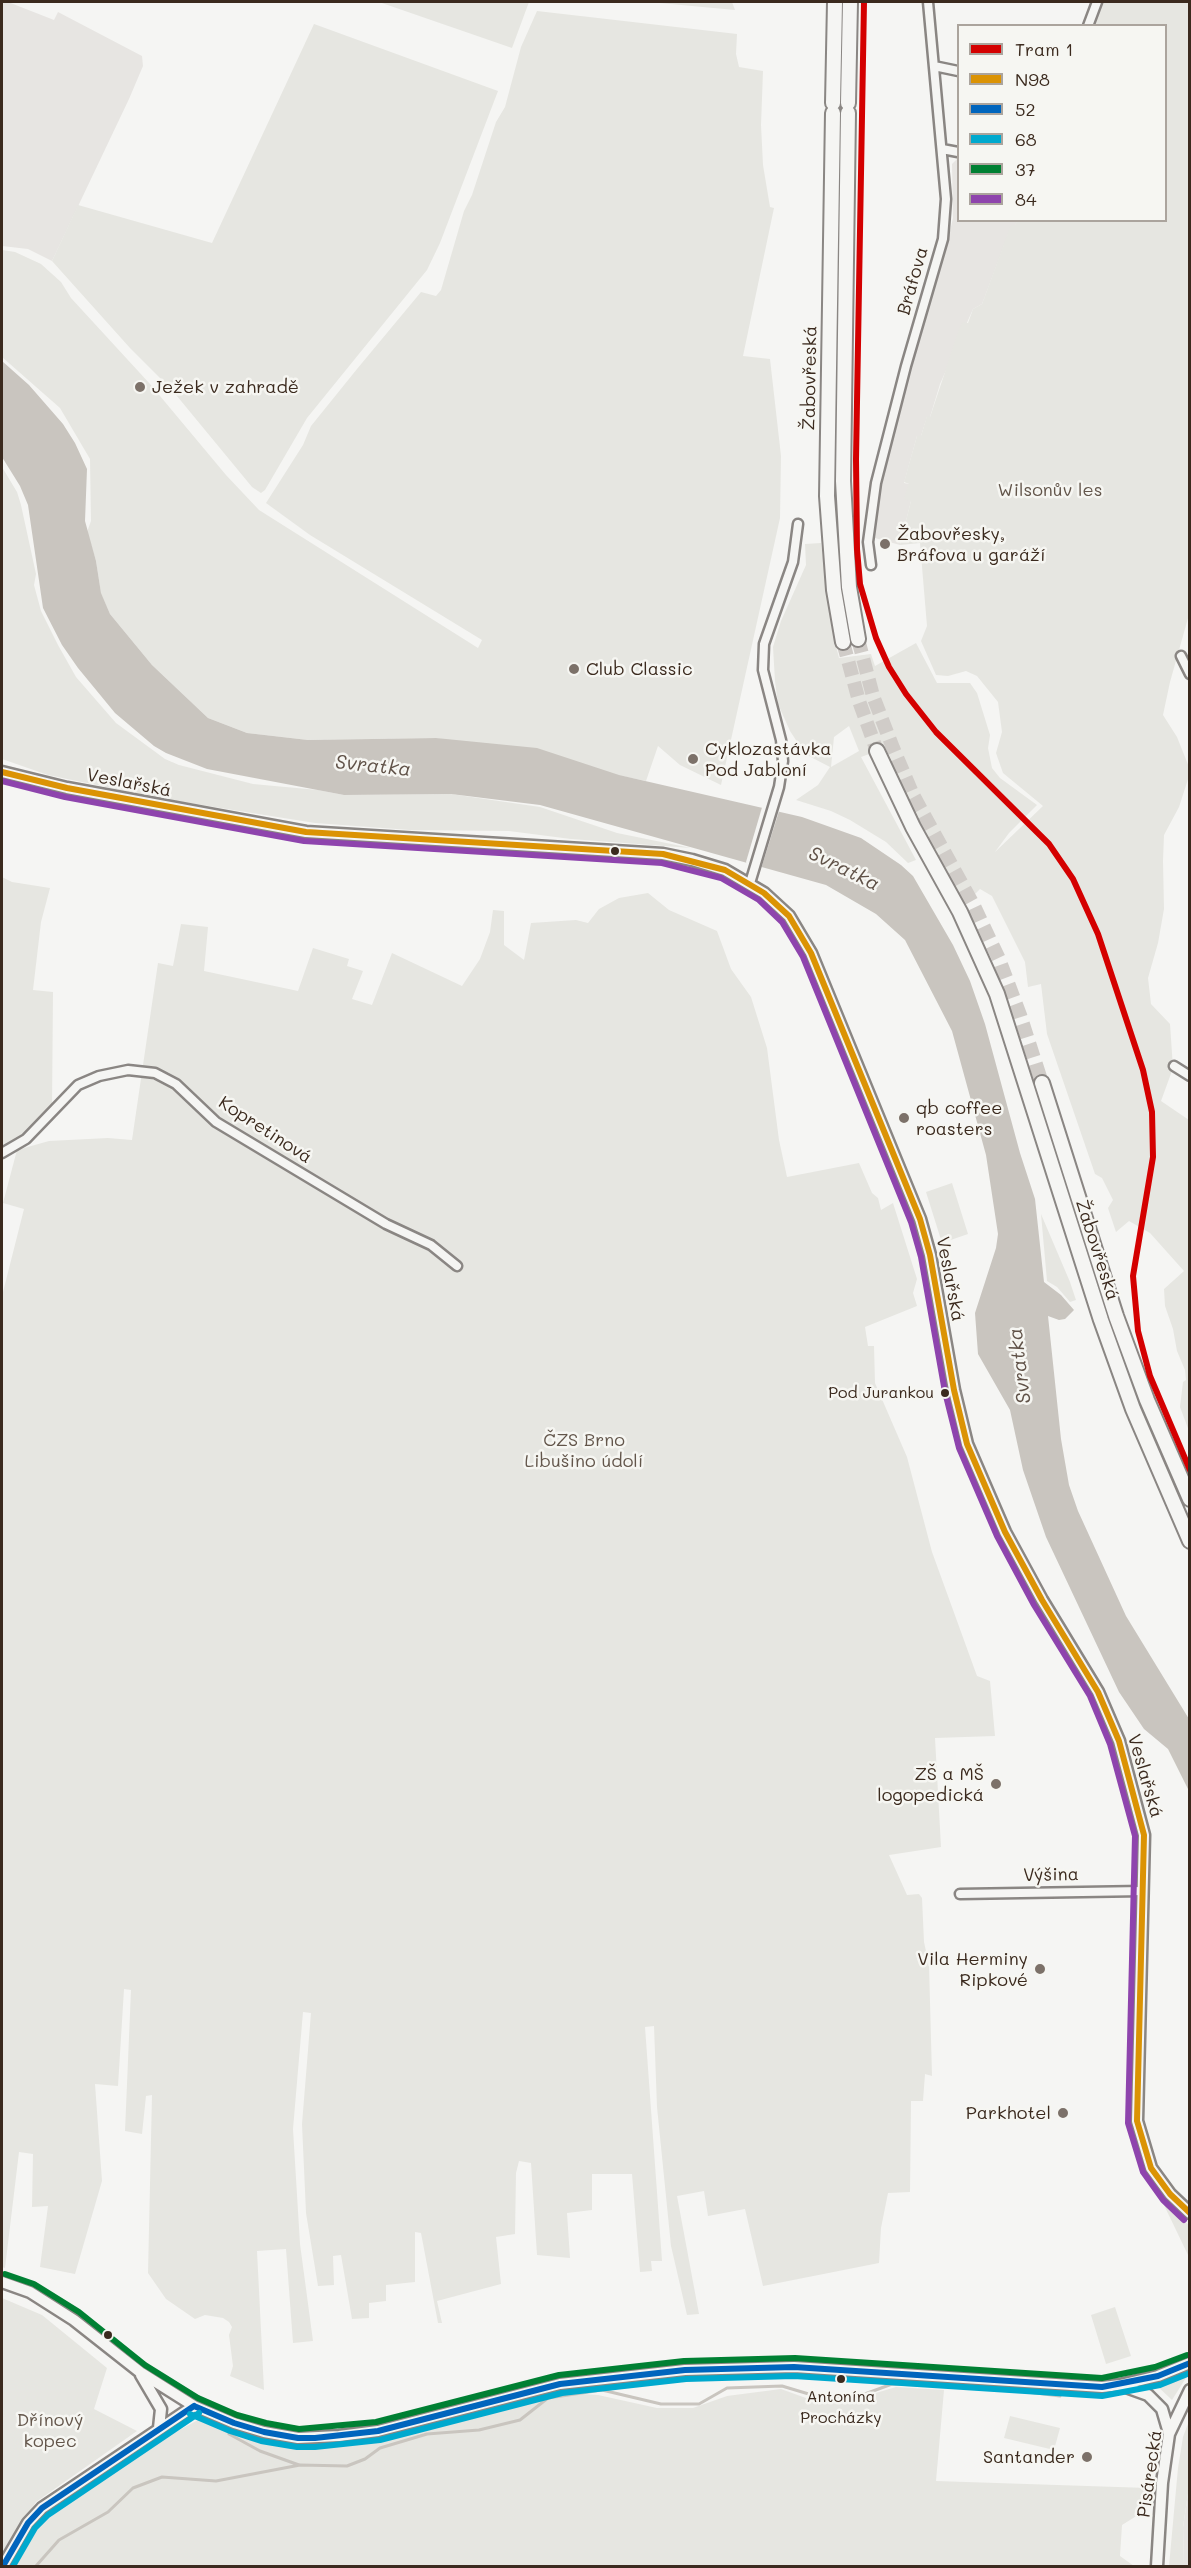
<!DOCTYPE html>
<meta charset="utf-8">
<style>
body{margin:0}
#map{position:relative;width:1191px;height:2568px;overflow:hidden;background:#f5f5f3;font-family:Mali,sans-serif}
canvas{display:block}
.frame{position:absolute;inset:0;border:3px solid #3b2a1e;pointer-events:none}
.legend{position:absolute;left:957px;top:24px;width:210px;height:198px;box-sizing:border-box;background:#f6f6f2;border:2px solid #aba49d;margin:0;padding:8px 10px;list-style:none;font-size:18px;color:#3b2a1e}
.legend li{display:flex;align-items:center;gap:12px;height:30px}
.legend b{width:30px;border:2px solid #aba49d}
</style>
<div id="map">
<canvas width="1191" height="2568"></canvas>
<div class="frame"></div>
<ul class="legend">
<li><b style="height:8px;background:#d40000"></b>Tram 1</li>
<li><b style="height:8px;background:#db9304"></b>N98</li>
<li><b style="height:8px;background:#0065bd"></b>52</li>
<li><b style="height:8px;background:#00a9ce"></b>68</li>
<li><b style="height:8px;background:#008033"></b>37</li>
<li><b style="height:8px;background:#8e44ad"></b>84</li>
</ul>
</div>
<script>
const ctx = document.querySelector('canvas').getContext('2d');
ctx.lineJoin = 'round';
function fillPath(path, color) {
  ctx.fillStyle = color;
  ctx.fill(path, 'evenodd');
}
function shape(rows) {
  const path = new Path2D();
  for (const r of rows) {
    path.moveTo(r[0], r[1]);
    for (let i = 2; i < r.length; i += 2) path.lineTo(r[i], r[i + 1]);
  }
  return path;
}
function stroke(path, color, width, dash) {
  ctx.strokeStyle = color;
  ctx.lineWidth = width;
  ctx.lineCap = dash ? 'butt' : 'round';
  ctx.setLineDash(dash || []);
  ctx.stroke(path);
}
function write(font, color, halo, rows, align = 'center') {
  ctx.font = font + ' Mali,sans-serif';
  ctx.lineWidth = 5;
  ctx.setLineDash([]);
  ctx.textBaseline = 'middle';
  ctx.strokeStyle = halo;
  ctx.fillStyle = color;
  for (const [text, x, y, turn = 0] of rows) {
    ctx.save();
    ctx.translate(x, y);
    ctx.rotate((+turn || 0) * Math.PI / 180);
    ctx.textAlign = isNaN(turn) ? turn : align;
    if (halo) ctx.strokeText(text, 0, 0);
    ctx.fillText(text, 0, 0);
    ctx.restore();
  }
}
fillPath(shape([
 [2,2,8,2,54,20,58,12,142,56,143,66,129,99,52,261,28,249,2,246],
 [958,158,958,220,1017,221,1015,226,1012,225,982,304,973,309,940,384,930,417,927,417,921,436,917,436,904,483,909,484,911,501,900,545,864,535,947,244,953,218,952,164],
 [1189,2487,1189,2566,1184,2566,1183,2527]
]), '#e7e5e2');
fillPath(shape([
 [379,2,529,2,512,48],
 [649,2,732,2,735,10],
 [1102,2,1189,2,1190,611,1170,682,1163,715,1177,737,1189,767,1190,773,1179,807,1164,835,1163,861,1164,909,1158,943,1148,978,1151,1004,1170,1024,1173,1068,1161,1101,1189,1120,1189,1431,1180,1407,1183,1382,1186,1380,1185,1370,1177,1351,1173,1329,1165,1306,1164,1289,1184,1271,1150,1233,1129,1221,1116,1232,1108,1208,1113,1200,1102,1178,1095,1174,1047,1034,1041,984,1028,987,1025,962,992,896,980,889,965,904,911,805,886,748,861,757,916,860,908,863,886,842,850,820,831,811,796,800,818,785,830,767,805,754,790,731,778,704,775,681,773,647,781,621,806,565,805,544,821,543,832,630,839,658,871,654,875,666,916,643,937,683,970,683,977,693,990,735,988,748,992,768,1000,778,1037,805,1009,833,995,852,1043,806,1003,773,996,753,1002,732,998,702,977,676,966,671,948,676,936,675,921,641,927,626,920,543,900,545,911,501,904,499,909,484,904,482,917,436,921,436,927,416,930,417,960,327,963,322,968,323,973,309,982,304,1011,225,1015,225,1017,220,1166,220,1166,26,1093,25],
 [849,726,859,751,831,767,834,737],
 [537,11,737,34,736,54,739,67,763,71,761,125,763,165,770,207,774,208,743,356,770,359,781,456,780,518,721,785,680,765,658,746,646,781,436,738,308,740,247,733,208,718,152,665,110,614,101,594,96,561,87,532,91,521,90,459,60,408,2,357,2,250,15,252,41,264,61,282,71,298,150,384,226,475,259,510,478,648,482,640,310,535,266,503,303,445,311,426,357,369,421,292,436,296,441,290,464,211,472,195,496,122,505,107,521,47],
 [314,24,498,91,440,243,427,270,307,418,265,490,261,493,252,487,172,390,130,348,52,261,78,205,212,243],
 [2,467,17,492,21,505,36,574,34,585,41,611,58,645,76,677,116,723,165,759,179,765,253,784,318,790,344,795,451,794,540,807,617,833,691,848,571,839,509,831,410,830,315,823,164,799,48,775,2,759],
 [2,877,12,882,50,888,41,922,33,990,53,992,52,1108,30,1133,7,1148,2,1148],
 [648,893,669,910,717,931,731,969,751,997,767,1048,779,1140,787,1177,859,1163,872,1193,878,1198,881,1210,893,1203,917,1279,913,1293,917,1306,865,1327,868,1346,874,1346,875,1383,907,1457,932,1552,977,1676,990,1681,995,1736,935,1738,941,1847,889,1855,907,1895,919,1894,922,1898,924,1942,929,1965,932,2076,925,2074,923,2101,911,2101,910,2192,888,2193,881,2228,879,2263,763,2286,745,2209,708,2216,704,2191,677,2196,699,2314,687,2315,671,2246,657,2107,654,2026,645,2027,662,2261,651,2261,652,2271,640,2272,632,2174,592,2174,592,2210,567,2213,570,2258,537,2255,531,2163,519,2161,516,2173,515,2234,496,2237,501,2284,437,2301,442,2323,438,2323,421,2233,415,2232,415,2282,386,2285,386,2301,369,2303,369,2318,352,2319,341,2255,333,2256,334,2285,318,2286,306,2213,302,2124,311,2013,303,2012,293,2129,300,2244,313,2341,293,2343,286,2249,257,2251,264,2390,230,2376,233,2366,229,2335,232,2327,229,2322,223,2318,205,2315,195,2319,166,2299,148,2273,152,2095,146,2096,142,2134,125,2131,131,1990,124,1989,118,2086,95,2084,102,2181,75,2274,40,2267,48,2206,32,2207,33,2154,19,2152,5,2268,2,2267,2,1296,24,1209,3,1203,17,1150,49,1141,108,1138,132,1140,158,963,173,966,181,924,208,927,204,971,298,991,313,948,349,959,347,966,363,971,352,999,372,1005,392,953,462,986,480,959,490,932,493,910,504,911,504,945,524,960,531,923,576,920,588,923,599,909,619,898],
 [952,1183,968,1234,942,1243,926,1192],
 [1041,1214,1070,1282,1076,1300,1070,1302,1057,1287,1047,1281],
 [1163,2203,1189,2225,1189,2257],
 [2,2298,42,2315,107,2368,94,2409,137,2431,36,2502,2,2553],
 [1115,2307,1131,2356,1106,2364,1091,2315],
 [1189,2369,1189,2373,1172,2400,1155,2384],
 [896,2387,944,2390,936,2481,1148,2488,1146,2510,1122,2525,1120,2556,1134,2566,12,2566,29,2535,81,2492,144,2449,198,2420,265,2441,317,2446,366,2441,553,2392,598,2395,657,2408,693,2408,727,2396,781,2389,814,2401,849,2401],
 [1010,2416,1060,2428,1054,2450,1004,2438],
 [1189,2421,1189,2487,1183,2527,1184,2566,1169,2566,1178,2468,1183,2437]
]), '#e6e6e1');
fillPath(shape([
 [2,361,29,385,63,424,75,443,87,469,85,521,96,561,101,593,110,614,152,665,208,718,247,733,308,740,436,738,537,748,619,775,802,817,861,838,901,865,913,876,953,945,970,981,985,1024,1020,1153,1035,1199,1044,1282,1061,1295,1074,1310,1065,1319,1059,1320,1048,1316,1061,1439,1069,1485,1078,1511,1126,1616,1189,1719,1189,1791,1168,1749,1144,1729,1119,1692,1046,1537,1023,1470,1010,1410,978,1354,975,1313,996,1248,998,1234,986,1155,952,1031,905,940,876,914,826,885,540,805,451,794,344,795,207,769,166,753,154,746,115,713,78,668,62,645,43,608,28,505,20,486,2,457]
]), '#c9c5bf');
fillPath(shape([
 [763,804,780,808,761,869,747,865,746,862]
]), '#f5f5f3');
stroke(shape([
 [229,2434,260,2451,299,2465],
 [36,2566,59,2540,108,2512,133,2488,162,2477,216,2481,300,2465,347,2466,365,2459,380,2448,427,2434,479,2430,520,2420,548,2398,602,2390,661,2404,699,2404,727,2388,782,2386,812,2395,854,2398,892,2384,994,2388,1060,2396]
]), '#c9c5bf', 3);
stroke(shape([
 [858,639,873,696,893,748,913,795,974,906,999,959,1020,1015,1042,1083],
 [843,642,859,701,877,751]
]), '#d0ccc8', 14, [14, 7]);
const minor = shape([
 [1088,26,1097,2],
 [934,66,958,71],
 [942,149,958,152],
 [871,565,868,542,876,483,906,366,943,239,946,199,928,2],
 [1181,656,1190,674],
 [750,883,779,787,783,761,781,740,763,670,764,644,793,562,798,524],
 [1174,1066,1190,1076],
 [2,1153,26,1139,78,1085,99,1076,128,1070,155,1073,176,1084,216,1122,386,1224,431,1245,457,1266],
 [960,1894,1143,1891]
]);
const tertiary = shape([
 [2,772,67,788,306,832,663,854,692,860,725,870,764,893,789,916,811,953,920,1219,930,1255,954,1390,967,1444,1005,1532,1042,1600,1098,1692,1119,1741,1144,1835,1137,2121,1151,2168,1170,2194,1190,2213],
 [2,2282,30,2292,74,2320,140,2372,194,2406,234,2423,264,2432,298,2438,339,2436,378,2431,560,2384,685,2370,794,2367,1102,2387,1120,2385,1158,2376,1190,2363],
 [141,2375,161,2409,159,2428],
 [1123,2386,1148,2395,1162,2409,1169,2433],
 [3,2566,28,2523,42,2508,194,2406],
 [1157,2566,1162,2483,1169,2434,1190,2390]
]);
const trunk = shape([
 [833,103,835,2],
 [848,103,850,2],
 [833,113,827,496,834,590,843,642],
 [848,113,843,481,849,587,858,639],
 [877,751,913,827,960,912,997,994,1101,1320,1133,1409,1190,1541],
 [1042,1083,1116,1316,1147,1400,1190,1499]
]);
stroke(minor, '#8a8683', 13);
stroke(tertiary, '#8a8683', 15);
stroke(trunk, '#8a8683', 18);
stroke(minor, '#f5f5f3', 8);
stroke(tertiary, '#f5f5f3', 10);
stroke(trunk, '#f5f5f3', 14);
stroke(shape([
 [2,772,67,788,306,832,663,854,725,870,764,893,789,916,811,953,920,1219,930,1255,954,1390,967,1444,1005,1532,1042,1600,1098,1692,1119,1741,1144,1835,1137,2121,1151,2168,1170,2194,1190,2213]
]), '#db9304', 6);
stroke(shape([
 [194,2406,234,2423,264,2432,298,2438,315,2438,378,2431,560,2384,685,2370,794,2367,1102,2387,1158,2376,1190,2363],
 [3,2566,28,2523,42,2508,194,2406]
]), '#0065bd', 6);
stroke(shape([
 [190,2414,230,2431,261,2441,297,2447,315,2447,380,2440,562,2393,686,2379,794,2376,1102,2396,1160,2385,1190,2373],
 [13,2566,35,2528,48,2515,199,2413]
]), '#00a9ce', 6);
stroke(shape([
 [5,2274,34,2284,79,2312,145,2365,198,2398,237,2415,266,2423,299,2429,376,2422,559,2375,684,2361,795,2358,1102,2378,1155,2367,1187,2355]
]), '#008033', 6);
stroke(shape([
 [2,781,65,797,304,841,662,863,721,878,759,900,782,922,803,957,911,1222,921,1257,945,1392,959,1448,997,1536,1034,1605,1090,1696,1110,1744,1135,1836,1128,2123,1143,2172,1163,2200,1184,2220]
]), '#8e44ad', 6);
stroke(shape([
 [864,2,856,459,857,549,860,584,876,638,889,667,906,694,936,732,1049,844,1073,879,1098,934,1143,1070,1152,1112,1153,1157,1133,1276,1138,1331,1150,1376,1190,1470]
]), '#d40000', 6);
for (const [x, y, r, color] of [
 [140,387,6,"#7c7169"],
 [885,544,6,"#7c7169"],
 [574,669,6,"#7c7169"],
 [693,759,6,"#7c7169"],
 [615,851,5,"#3b2a1e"],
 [904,1118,6,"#7c7169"],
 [945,1393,5,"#3b2a1e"],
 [996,1784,6,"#7c7169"],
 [1040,1969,6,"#7c7169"],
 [1063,2113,6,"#7c7169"],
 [108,2335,5,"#3b2a1e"],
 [841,2379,5,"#3b2a1e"],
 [1087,2457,6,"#7c7169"]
]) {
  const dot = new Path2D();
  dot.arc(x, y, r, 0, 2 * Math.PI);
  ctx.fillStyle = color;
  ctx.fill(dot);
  stroke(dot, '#f6f6f2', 2);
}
write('16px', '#3b2a1e', '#f6f6f2', [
 ["Pod Jurankou",934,1393],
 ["Antonína",841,2397,"center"],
 ["Procházky",841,2418,"center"]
], 'right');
write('18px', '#3b2a1e', '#f6f6f2', [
 ["Bráfova",913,281,-74],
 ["Žabovřeská",810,378,-89],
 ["Veslařská",129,783,11],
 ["Kopretinová",265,1130,33],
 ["Žabovřeská",1097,1250,72],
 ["Veslařská",950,1279,79],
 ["Veslařská",1145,1776,74],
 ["Výšina",1051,1875,-1],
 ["Pisárecká",1150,2474,-82]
]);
write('18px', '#3b2a1e', '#f6f6f2', [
 ["Ježek v zahradě",152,387],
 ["Žabovřesky,",897,534],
 ["Bráfova u garáží",897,555],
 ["Club Classic",586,669],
 ["Cyklozastávka",705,749],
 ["Pod Jabloní",705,770],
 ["qb coffee",916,1108],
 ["roasters",916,1129],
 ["ZŠ a MŠ",984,1774,"right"],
 ["logopedická",984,1795,"right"],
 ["Vila Herminy",1028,1959,"right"],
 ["Ripkové",1028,1980,"right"],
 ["Parkhotel",1051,2113,"right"],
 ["Santander",1075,2457,"right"]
], 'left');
write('18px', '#63564b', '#f6f6f2', [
 ["Wilsonův les",1050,490],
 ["ČZS Brno",584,1440],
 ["Libušino údolí",584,1461],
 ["Dřínový",50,2420],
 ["kopec",50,2441]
]);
write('italic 20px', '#605248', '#f6f6f2', [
 ["Svratka",373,766,6],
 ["Svratka",844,869,26],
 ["Svratka",1020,1366,-97]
]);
</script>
